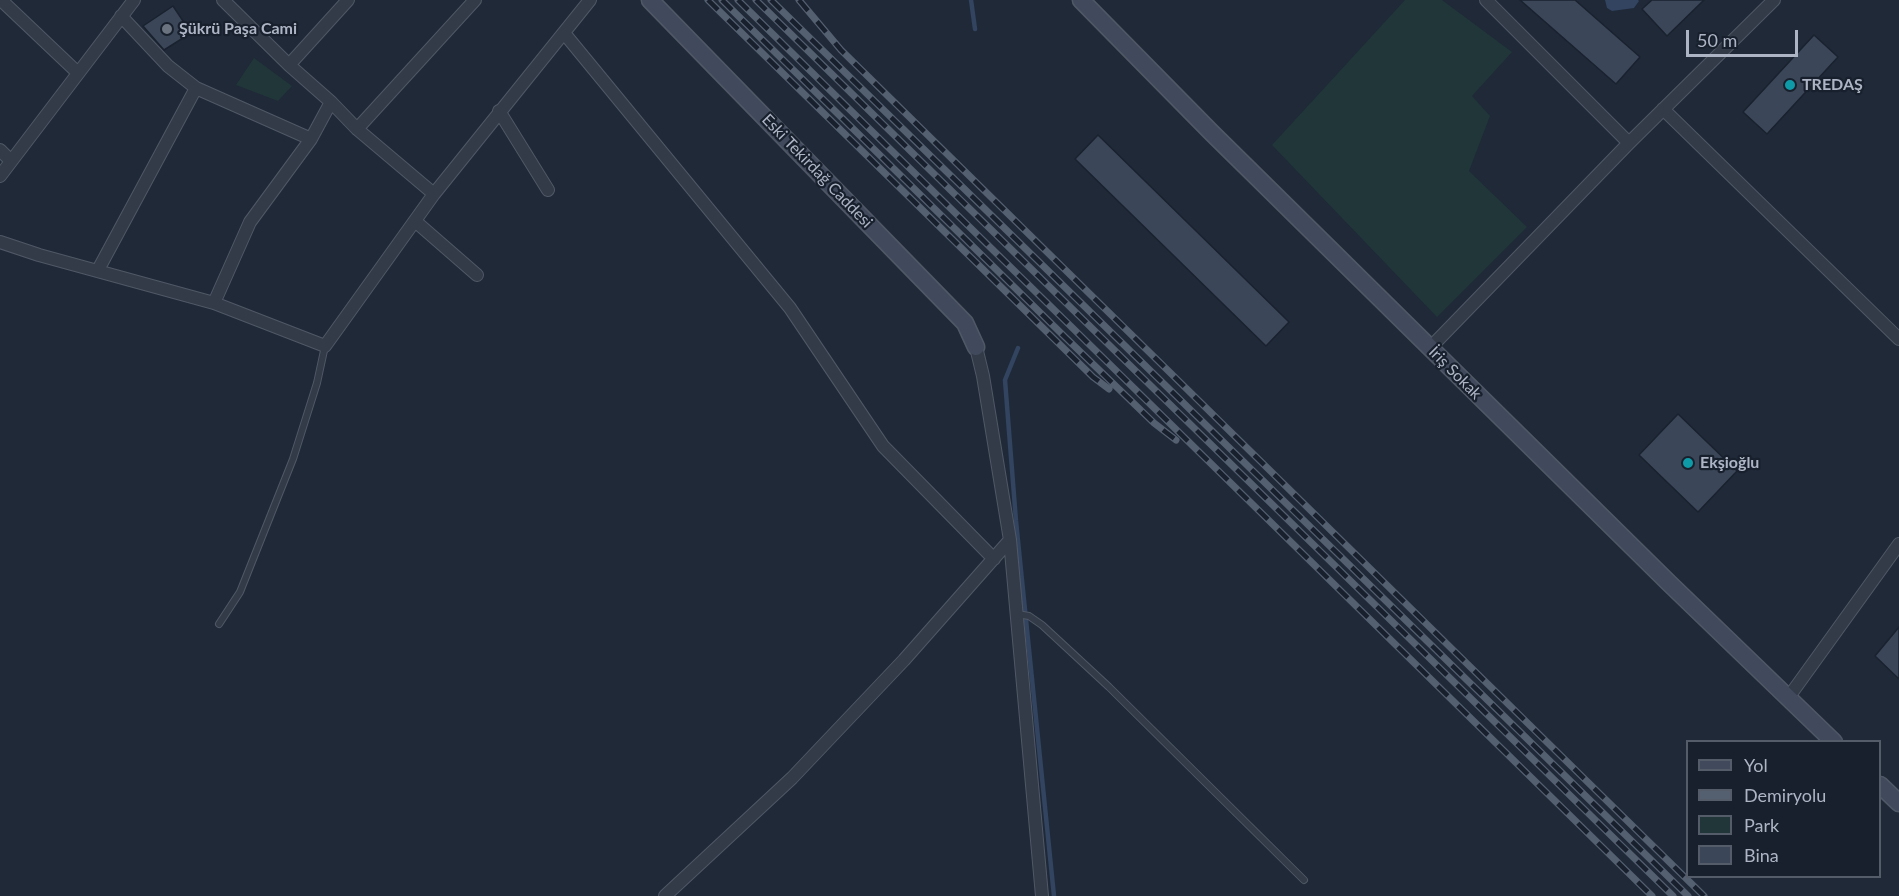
<!DOCTYPE html>
<meta charset="utf-8">
<style>
body{margin:0}
#map{position:relative;width:1899px;height:896px;overflow:hidden;background:#1f2938;font-family:Lato,sans-serif}
canvas{display:block}
.legend{position:absolute;left:1686px;top:740px;width:195px;height:138px;box-sizing:border-box;background:#18202d;border:2px solid #545c6a;margin:0;padding:8px 10px;list-style:none;font-size:18px;color:#adb5c5}
.legend li{display:flex;align-items:center;gap:12px;height:30px}
.legend b{width:30px;border:2px solid #545c6a}
.scale{position:absolute;left:1686px;top:30px;width:112px;height:27px;box-sizing:border-box;border:3px solid #adb5c5;border-top:0;padding-left:8px;font-size:18px;line-height:21px;white-space:nowrap;color:#adb5c5;-webkit-text-stroke:4px #18202d;paint-order:stroke}
</style>
<div id="map">
<canvas width="1899" height="896"></canvas>
<ul class="legend">
<li><b style="height:8px;background:#404a5c"></b>Yol</li>
<li><b style="height:8px;background:#545f70"></b>Demiryolu</li>
<li><b style="height:16px;background:#213639"></b>Park</li>
<li><b style="height:16px;background:#3b4758"></b>Bina</li>
</ul>
<div class="scale">50 m</div>
</div>
<script>
const ctx = document.querySelector('canvas').getContext('2d');
ctx.lineJoin = 'round';
function fillPath(path, color) {
  ctx.fillStyle = color;
  ctx.fill(path, 'evenodd');
}
function shape(rows) {
  const path = new Path2D();
  for (const r of rows) {
    path.moveTo(r[0], r[1]);
    for (let i = 2; i < r.length; i += 2) path.lineTo(r[i], r[i + 1]);
  }
  return path;
}
function stroke(path, color, width, dash) {
  ctx.strokeStyle = color;
  ctx.lineWidth = width;
  ctx.lineCap = dash ? 'butt' : 'round';
  ctx.setLineDash(dash || []);
  ctx.stroke(path);
}
function write(font, color, halo, rows, align = 'center') {
  ctx.font = font + ' Lato,sans-serif';
  ctx.lineWidth = 4.5;
  ctx.setLineDash([]);
  ctx.textBaseline = 'middle';
  ctx.strokeStyle = halo;
  ctx.fillStyle = color;
  for (const [text, x, y, turn = 0] of rows) {
    ctx.save();
    ctx.translate(x, y);
    ctx.rotate((+turn || 0) * Math.PI / 180);
    ctx.textAlign = isNaN(turn) ? turn : align;
    if (halo) ctx.strokeText(text, 0, 0);
    ctx.fillText(text, 0, 0);
    ctx.restore();
  }
}
fillPath(shape([
 [1405,0,1442,0,1512,52,1472,96,1490,116,1469,171,1527,227,1437,317,1272,145],
 [254,58,292,86,278,101,236,85]
]), '#213639');
fillPath(shape([
 [1605,0,1638,0,1639,1,1634,8,1612,11,1607,8]
]), '#324460');
stroke(shape([
 [971,0,975,29],
 [1018,348,1005,380,1016,521,1054,896]
]), '#324460', 4.5);
const building = shape([
 [1520,0,1575,0,1640,57,1616,84,1520,0],
 [1652,0,1704,0,1667,36,1642,9,1652,0],
 [173,6,191,33,164,50,143,26,173,6],
 [1814,35,1838,57,1767,134,1743,112,1814,35],
 [1098,135,1289,322,1266,346,1075,159,1098,135],
 [1678,414,1737,471,1698,512,1639,455,1678,414],
 [1899,627,1899,679,1875,656,1899,627]
]);
fillPath(building, '#3b4758');
stroke(building, '#1a222f', 1.5);
const lane = shape([
 [1017,614,1029,616,1042,625,1109,687,1304,880],
 [219,624,240,592,293,459,317,383,325,346]
]);
const street = shape([
 [1,0,78,73],
 [223,0,289,65,331,102,357,129,434,194],
 [1486,0,1629,143],
 [121,16,168,66,196,88,311,139],
 [564,33,790,308,883,446,994,559],
 [289,65,348,0],
 [1663,109,1899,339],
 [499,111,548,190],
 [357,129,475,0],
 [0,150,11,161],
 [0,176,134,0],
 [415,221,477,275],
 [0,242,39,255,214,303,325,346,434,194,590,0],
 [98,270,196,88],
 [214,303,250,222,311,139,331,102],
 [976,347,983,376,1010,540,1042,896],
 [1430,348,1629,143,1774,0],
 [1788,698,1899,544],
 [665,896,792,778,904,660,1010,540]
]);
const secondary = shape([
 [650,0,965,323,976,347],
 [1081,0,1212,133,1669,583,1834,742],
 [1880,785,1899,803]
]);
stroke(lane, '#505866', 8);
stroke(street, '#505866', 14);
stroke(secondary, '#505866', 19);
stroke(lane, '#333b48', 6);
stroke(street, '#333b48', 12);
stroke(secondary, '#404a5c', 16);
const rail = shape([
 [708,0,1093,377,1109,389],
 [722,0,1066,338,1154,423,1176,440],
 [738,0,1652,896],
 [756,0,1673,896],
 [771,0,1688,896],
 [799,0,841,50,1704,896]
]);
stroke(rail, '#545f70', 7);
stroke(rail, '#18202d', 4.5, [14]);
for (const [x, y, r, color] of [
 [167,29,6,"#6b7280"],
 [1790,85,6,"#0f9aa8"],
 [1688,463,6,"#0f9aa8"]
]) {
  const dot = new Path2D();
  dot.arc(x, y, r, 0, 2 * Math.PI);
  ctx.fillStyle = color;
  ctx.fill(dot);
  stroke(dot, '#18202d', 2);
}
write('bold 16px', '#adb5c5', '#18202d', [
 ["Şükrü Paşa Cami",179,29],
 ["TREDAŞ",1802,85],
 ["Ekşioğlu",1700,463]
], 'left');
write('16px', '#adb5c5', '#18202d', [
 ["Eski Tekirdağ Caddesi",817,171,46],
 ["İriş Sokak",1455,373,45]
]);
</script>
